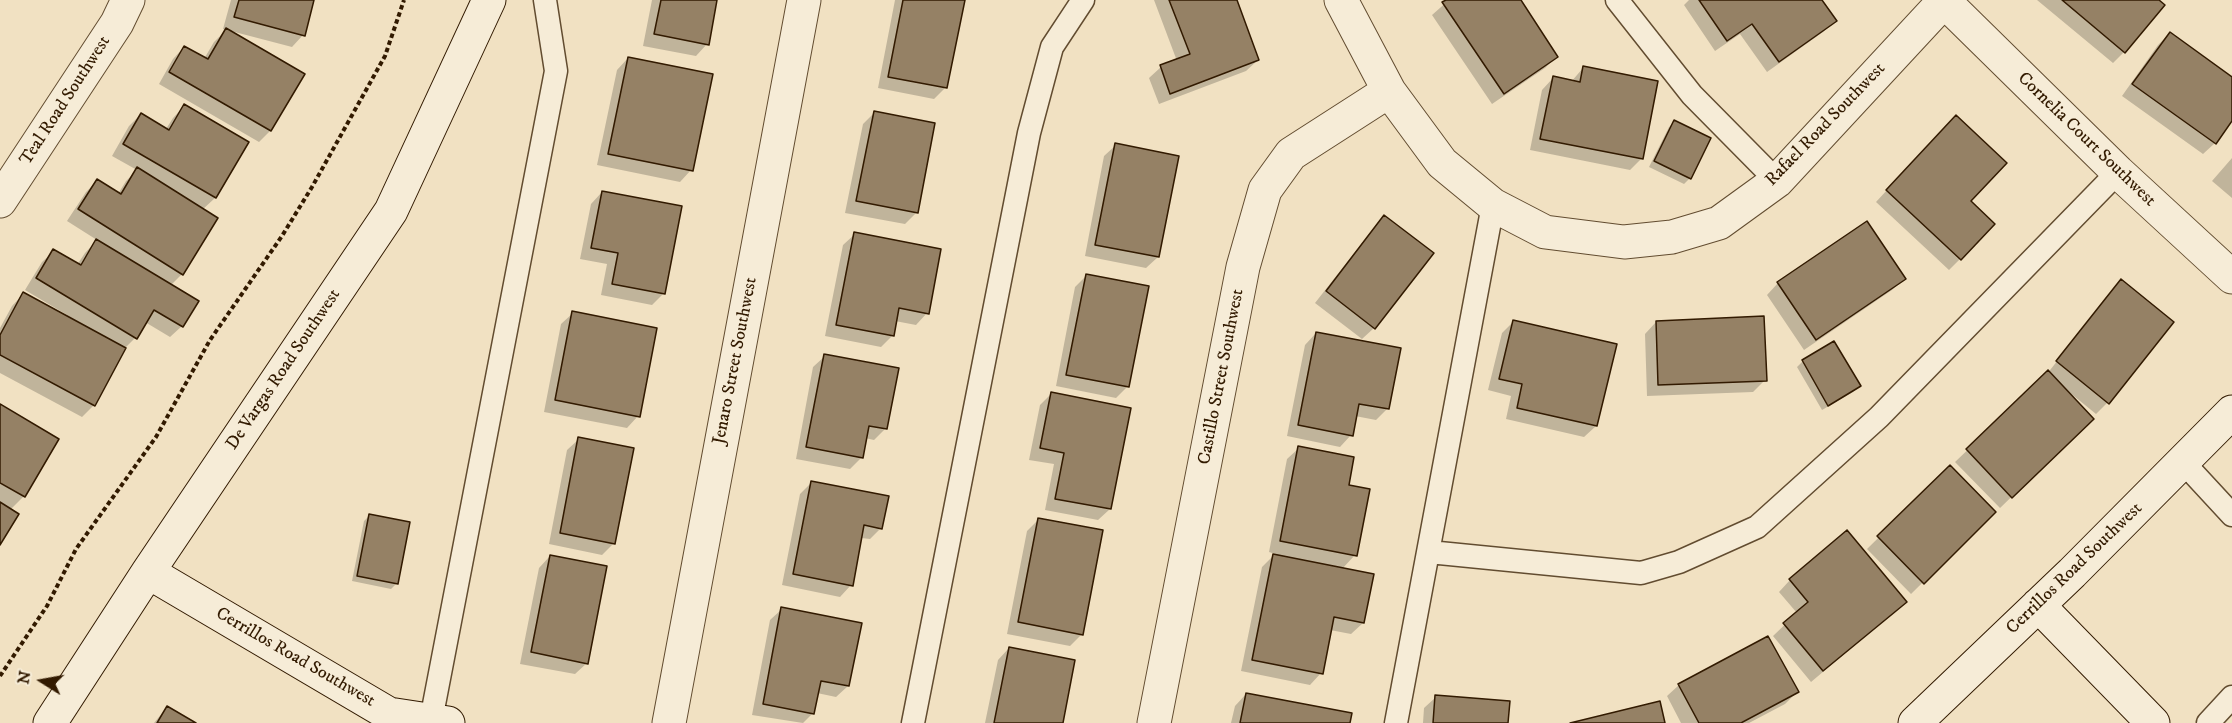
<!DOCTYPE html>
<style>
body{margin:0}
#map{position:relative;width:2232px;height:723px;overflow:hidden;background:#f1e1c2;font-family:"IM FELL DW Pica",serif}
canvas{display:block}
.north{position:absolute;left:12px;top:651px;width:60px;height:60px;-webkit-text-stroke:4px #f6ecd7;paint-order:stroke;rotate:281deg;font-size:16px;font-weight:700;line-height:24px;text-align:center;color:#321a00}
.north::after{content:'';display:block;margin:auto;width:21px;height:27px;background:#321a00;clip-path:polygon(50% 0,100% 100%,50% 72%,0 100%)}
</style>
<div id="map">
<canvas width="2232" height="723"></canvas>
<div class="north">N</div>
</div>
<script>
const ctx = document.querySelector('canvas').getContext('2d');
ctx.lineJoin = 'round';
function fillPath(path, color) {
  ctx.fillStyle = color;
  ctx.fill(path, 'evenodd');
}
function shape(rows) {
  const path = new Path2D();
  for (const r of rows) {
    path.moveTo(r[0], r[1]);
    for (let i = 2; i < r.length; i += 2) path.lineTo(r[i], r[i + 1]);
  }
  return path;
}
function stroke(path, color, width, dash) {
  ctx.strokeStyle = color;
  ctx.lineWidth = width;
  ctx.lineCap = dash ? 'butt' : 'round';
  ctx.setLineDash(dash || []);
  ctx.stroke(path);
}
function write(font, color, halo, rows, align = 'center') {
  ctx.font = font + ' "IM FELL DW Pica",serif';
  ctx.lineWidth = 4.5;
  ctx.setLineDash([]);
  ctx.textBaseline = 'middle';
  ctx.strokeStyle = halo;
  ctx.fillStyle = color;
  for (const [text, x, y, turn = 0] of rows) {
    ctx.save();
    ctx.translate(x, y);
    ctx.rotate((+turn || 0) * Math.PI / 180);
    ctx.textAlign = isNaN(turn) ? turn : align;
    if (halo) ctx.strokeText(text, 0, 0);
    ctx.fillText(text, 0, 0);
    ctx.restore();
  }
}
fillPath(shape([
 [231,0,313,0,303,35,292,47,227,30,270,131,259,142,159,84,173,59,184,47,204,59,214,42,226,30,223,29],
 [652,0,716,0,707,44,696,56,643,46],
 [895,0,963,0,946,87,934,99,878,88],
 [1154,0,1236,0,1258,60,1246,71,1159,104,1149,78,1161,67,1177,61],
 [1449,0,1519,0,1556,57,1545,68,1492,104,1432,15],
 [1689,0,1820,0,1835,21,1823,32,1767,72,1740,34,1715,51,1684,5],
 [2037,0,2157,0,2124,52,2113,63],
 [2170,33,2232,79,2232,119,2215,143,2203,154,2122,96,2158,45],
 [628,58,691,170,680,182,597,165,617,70],
 [1583,68,1642,158,1630,170,1530,150,1542,90,1553,78,1571,82],
 [184,106,247,143,215,198,202,210,182,274,170,286,182,326,170,337,145,322,135,338,124,349,94,405,82,417,0,373,0,328,12,306,23,294,65,317,67,315,25,290,42,262,54,251,77,265,85,253,97,240,67,221,86,192,97,181,118,194,126,181,137,170,112,156,129,126,141,114,166,129,173,118],
 [874,113,916,213,905,224,845,213,863,124],
 [1674,122,1690,178,1684,184,1649,167,1669,127],
 [1944,128,1969,201,1960,259,1949,270,1876,202],
 [1116,145,1158,257,1146,268,1085,256,1104,156],
 [2232,158,2232,198,2212,181],
 [602,192,680,207,663,294,652,305,601,295,607,264,580,259,591,204],
 [1384,217,1374,328,1362,339,1315,303,1373,229],
 [855,234,927,313,916,325,895,321,892,336,881,347,825,336,843,245],
 [1086,276,1128,386,1116,398,1056,386,1075,287],
 [1904,279,1892,290,1804,350,1767,295,1778,283],
 [2122,281,2107,403,2096,414,2069,392,2067,393,2092,419,2000,508,1955,462,2047,374,2110,293],
 [573,313,638,416,627,428,544,412,561,324],
 [1514,321,1596,426,1584,437,1506,419,1511,396,1488,390,1502,333],
 [1656,322,1765,380,1753,392,1647,396,1645,334],
 [1316,333,1399,349,1387,409,1376,420,1355,416,1351,435,1340,447,1287,436,1305,345],
 [825,356,886,428,874,440,865,438,861,458,850,469,796,459,813,367],
 [1803,361,1859,386,1853,392,1822,410,1797,367],
 [1051,394,1110,509,1098,520,1045,510,1054,464,1029,460,1040,405],
 [0,406,24,496,10,510,0,543],
 [579,439,614,543,602,555,549,544,567,450],
 [1299,448,1347,486,1355,555,1342,569,1363,623,1351,634,1330,630,1321,673,1310,685,1241,671,1262,567,1275,554,1269,552,1287,459],
 [1950,467,1994,512,1911,594,1867,549],
 [812,482,881,528,870,539,861,538,851,585,840,597,782,585,800,494],
 [370,515,397,583,391,589,352,581,364,521],
 [1039,519,1082,634,1070,646,1007,634,1027,531],
 [550,556,587,663,575,674,520,664,539,568],
 [1790,580,1893,613,1811,682,1773,636,1797,613,1779,592],
 [782,609,848,686,836,697,817,693,813,713,803,723,752,715,770,620],
 [1009,648,1061,723,985,723,998,660],
 [1679,685,1797,692,1785,704,1749,723,1681,723,1667,696],
 [1246,694,1348,723,1231,723,1235,706],
 [1436,697,1506,723,1423,723,1424,708],
 [167,707,193,723,154,723]
]), '#0003');
const building = shape([
 [239,0,314,0,305,36,234,17,239,0],
 [661,0,717,0,709,45,654,34,661,0],
 [903,0,965,0,947,88,888,77,903,0],
 [1169,0,1237,0,1259,60,1170,94,1160,65,1190,54,1169,0],
 [1446,0,1521,0,1558,57,1504,94,1442,2,1446,0],
 [1699,0,1822,0,1837,21,1779,62,1752,24,1727,41,1699,0],
 [2062,0,2159,0,2165,5,2125,53,2062,0],
 [226,28,305,74,271,131,169,72,184,46,208,59,226,28],
 [2170,32,2232,77,2232,121,2216,144,2132,84,2170,32],
 [628,57,713,74,693,171,608,154,628,57],
 [1583,66,1658,81,1643,159,1540,139,1553,76,1580,82,1583,66],
 [184,104,249,142,216,198,123,144,141,113,169,130,184,104],
 [874,111,935,123,918,213,856,201,874,111],
 [1956,115,2007,163,1971,201,1995,224,1961,260,1886,190,1956,115],
 [1674,120,1711,138,1691,179,1654,161,1674,120],
 [1115,143,1179,156,1159,257,1095,245,1115,143],
 [137,167,218,218,183,275,78,209,97,179,121,194,137,167],
 [602,191,682,206,665,294,612,284,618,253,591,248,602,191],
 [1384,215,1434,253,1375,329,1326,291,1384,215],
 [1867,221,1906,279,1816,340,1777,282,1867,221],
 [854,232,941,249,929,314,899,308,894,336,836,325,854,232],
 [96,239,199,301,183,327,154,310,137,339,36,278,53,249,81,265,96,239],
 [1086,274,1149,286,1129,387,1066,375,1086,274],
 [2121,279,2174,322,2109,404,2056,361,2121,279],
 [23,292,126,348,95,406,0,355,0,335,23,292],
 [572,311,657,328,640,417,555,400,572,311],
 [1764,316,1767,381,1658,385,1656,321,1764,316],
 [1513,320,1617,344,1597,426,1517,408,1522,384,1499,379,1513,320],
 [1316,332,1401,348,1389,409,1359,404,1353,436,1298,425,1316,332],
 [1834,341,1861,386,1828,406,1802,360,1834,341],
 [824,354,899,368,887,429,869,426,863,458,806,447,824,354],
 [2048,370,2094,419,2012,498,1966,449,2048,370],
 [1051,392,1131,408,1111,509,1055,499,1064,453,1040,448,1051,392],
 [0,404,59,439,25,497,0,483,0,404],
 [578,437,634,448,615,544,560,533,578,437],
 [1298,446,1354,457,1349,485,1370,489,1357,556,1280,541,1298,446],
 [1950,465,1996,512,1924,584,1877,536,1950,465],
 [811,481,889,496,882,529,864,525,853,586,793,574,811,481],
 [0,502,19,514,0,545,0,502],
 [369,514,410,522,398,584,357,576,369,514],
 [1038,518,1103,530,1083,635,1018,622,1038,518],
 [1847,530,1907,602,1823,671,1783,623,1808,602,1789,579,1847,530],
 [1273,554,1374,574,1364,623,1334,617,1323,674,1252,660,1273,554],
 [550,555,607,566,588,664,531,652,550,555],
 [781,607,862,623,849,686,821,681,814,714,763,704,781,607],
 [1768,636,1799,692,1741,723,1699,723,1678,684,1768,636],
 [1009,647,1075,660,1063,723,994,723,1009,647],
 [1246,693,1352,713,1350,723,1240,723,1246,693],
 [1435,695,1510,701,1508,723,1433,723,1435,695],
 [1660,701,1665,723,1570,723,1660,701],
 [167,706,196,723,157,723,167,706]
]);
fillPath(building, '#958165');
stroke(building, '#321a00', 1.5);
const lane = shape([
 [1617,0,1692,95,1777,181],
 [2183,462,2232,515],
 [1429,552,1641,573,1679,562,1757,527,1879,417,2118,172],
 [431,720,556,71,545,0],
 [913,723,1029,133,1052,47,1083,0],
 [1396,723,1493,205],
 [2208,723,2232,697]
]);
const street = shape([
 [1341,0,1389,91,1442,163,1493,205,1545,232,1624,242,1672,237,1719,223,1777,181,1944,1],
 [1943,0,2118,172,2232,277],
 [0,201,117,23,128,0],
 [669,723,804,0],
 [1154,723,1243,267,1265,190,1291,154,1389,91]
]);
const secondary = shape([
 [148,572,389,714,448,723],
 [2038,605,2153,723],
 [50,723,148,572,391,211,489,0],
 [1915,723,2072,573,2232,412]
]);
stroke(lane, '#624c30', 25);
stroke(street, '#624c30', 35);
stroke(secondary, '#321a00', 35);
stroke(shape([
 [0,676,47,606,76,549,156,437,210,340,282,236,312,187,385,56,404,0]
]), '#321a00', 4, [4.5, 3]);
stroke(lane, '#f6ecd7', 22);
stroke(street, '#f6ecd7', 33);
stroke(secondary, '#f6ecd7', 33);
write('18px', '#321a00', '#f6ecd7', [
 ["Teal Road Southwest",66,101,-57],
 ["Rafael Road Southwest",1826,125,-46],
 ["Cornelia Court Southwest",2086,140,44],
 ["Jenaro Street Southwest",736,361,-79],
 ["De Vargas Road Southwest",284,370,-56],
 ["Castillo Street Southwest",1222,377,-79],
 ["Cerrillos Road Southwest",2075,569,-44],
 ["Cerrillos Road Southwest",295,658,30]
]);
</script>
